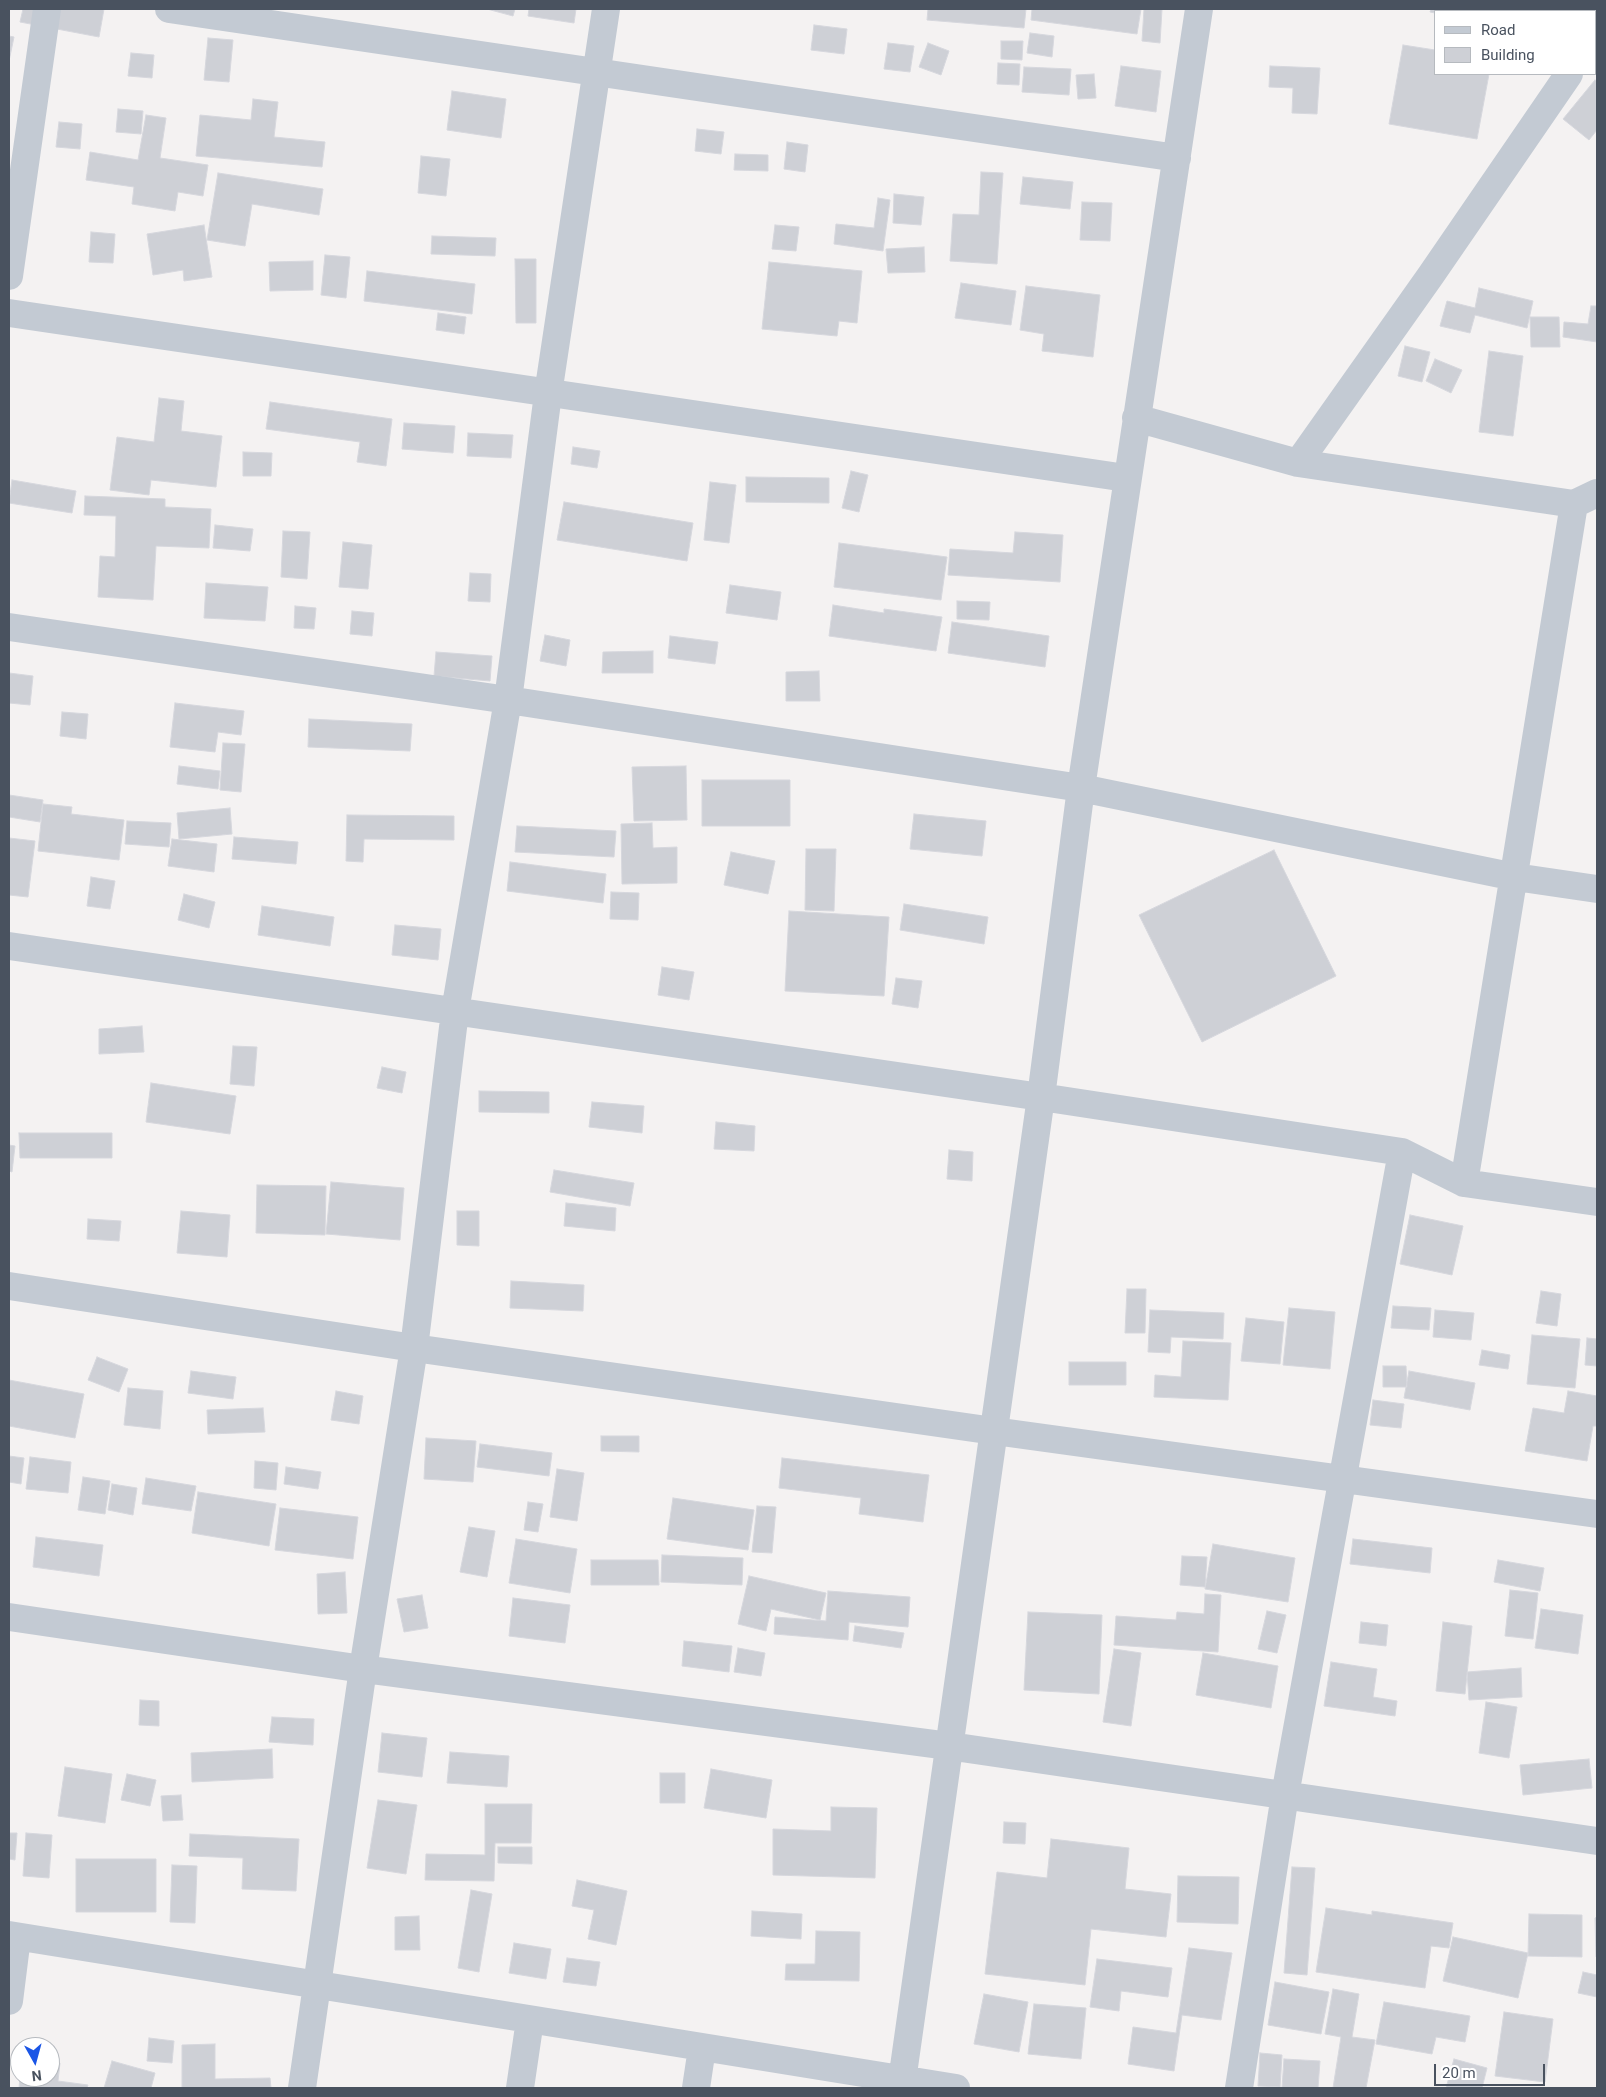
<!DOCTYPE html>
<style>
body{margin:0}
#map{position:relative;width:1606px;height:2097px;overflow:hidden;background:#f4f2f2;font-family:Roboto,sans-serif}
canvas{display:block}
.frame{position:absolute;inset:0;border:10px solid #49525f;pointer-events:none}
.legend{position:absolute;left:1434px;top:10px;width:162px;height:65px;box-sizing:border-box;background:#fff;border:1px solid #b6babf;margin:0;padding:6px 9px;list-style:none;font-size:15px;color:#49525f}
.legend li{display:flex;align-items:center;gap:10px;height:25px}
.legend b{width:25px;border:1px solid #b6babf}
.north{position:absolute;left:10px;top:2037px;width:50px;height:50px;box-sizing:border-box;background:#fff;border:1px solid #b6babf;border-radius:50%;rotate:173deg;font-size:14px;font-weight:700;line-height:20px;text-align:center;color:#49525f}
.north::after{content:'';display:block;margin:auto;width:18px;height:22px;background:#1a55e6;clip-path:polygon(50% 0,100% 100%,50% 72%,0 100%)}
.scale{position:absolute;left:1434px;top:2064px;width:111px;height:22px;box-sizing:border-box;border:2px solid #49525f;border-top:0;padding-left:6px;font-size:15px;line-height:18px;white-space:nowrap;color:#49525f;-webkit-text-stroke:4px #fff;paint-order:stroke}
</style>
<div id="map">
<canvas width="1606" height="2097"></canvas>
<div class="frame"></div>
<ul class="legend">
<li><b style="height:6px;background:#c3cad3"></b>Road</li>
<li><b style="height:14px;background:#ced0d6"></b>Building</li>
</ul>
<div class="north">N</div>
<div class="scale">20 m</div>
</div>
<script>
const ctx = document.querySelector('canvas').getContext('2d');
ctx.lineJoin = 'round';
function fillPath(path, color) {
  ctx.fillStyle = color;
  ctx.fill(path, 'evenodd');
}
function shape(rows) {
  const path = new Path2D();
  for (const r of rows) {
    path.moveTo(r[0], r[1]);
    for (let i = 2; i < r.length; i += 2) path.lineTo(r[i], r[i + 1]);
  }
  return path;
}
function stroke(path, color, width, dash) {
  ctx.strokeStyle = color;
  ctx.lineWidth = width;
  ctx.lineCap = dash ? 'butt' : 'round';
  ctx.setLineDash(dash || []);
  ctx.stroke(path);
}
const building = shape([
 [23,9,104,9,99,37,20,22,23,9],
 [487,9,515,9,513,16,487,9],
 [529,9,576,9,574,23,528,16,529,9],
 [928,9,1026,9,1024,28,927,20,928,9],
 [1032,9,1141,9,1137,34,1031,20,1032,9],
 [1144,9,1162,9,1160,43,1142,41,1144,9],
 [1431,9,1499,9,1498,11,1435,11,1435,13,1430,12,1431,9],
 [814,25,847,29,844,54,811,50,814,25],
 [1030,33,1054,36,1052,57,1027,53,1030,33],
 [9,36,14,37,9,61,9,36],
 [208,38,233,40,229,82,204,80,208,38],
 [1001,41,1023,41,1022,60,1001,59,1001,41],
 [888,43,914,46,910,72,884,69,888,43],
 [928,43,949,51,941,75,919,67,928,43],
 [1403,45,1435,50,1435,74,1489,74,1477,139,1389,124,1403,45],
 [131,53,154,55,152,78,128,76,131,53],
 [998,63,1020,64,1019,85,997,84,998,63],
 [1121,66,1161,71,1156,112,1115,106,1121,66],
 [1270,66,1320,68,1317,114,1292,113,1293,88,1269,87,1270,66],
 [1024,67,1071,69,1069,95,1022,92,1024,67],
 [1094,74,1096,98,1078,99,1076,75,1094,74],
 [1595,80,1597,82,1597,130,1589,140,1563,119,1595,80],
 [452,91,506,99,501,138,447,130,452,91],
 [253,99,278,102,274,137,325,142,322,167,196,156,200,115,251,120,253,99],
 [118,109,143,111,141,134,116,132,118,109],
 [146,115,166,118,160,158,208,165,203,196,178,192,175,211,132,204,134,187,86,180,90,152,138,160,146,115],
 [59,122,82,124,80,149,56,147,59,122],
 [697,129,724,132,721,154,695,151,697,129],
 [787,142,808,145,805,172,784,169,787,142],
 [735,154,768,155,768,171,734,170,735,154],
 [421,156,450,159,446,196,418,193,421,156],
 [981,172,1003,173,997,264,950,261,953,214,979,215,981,172],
 [218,173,323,189,319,215,252,204,245,246,207,240,218,173],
 [1023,177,1073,182,1070,209,1020,204,1023,177],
 [894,194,924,197,921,225,893,223,894,194],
 [878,198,890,200,883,251,834,244,836,224,874,228,878,198],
 [1082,202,1112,203,1110,241,1080,240,1082,202],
 [204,225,212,277,184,281,183,270,153,275,147,234,204,225],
 [775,225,799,227,796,251,772,249,775,225],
 [91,232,115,234,113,263,89,262,91,232],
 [432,236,496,238,495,256,431,254,432,236],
 [924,247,925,272,888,273,886,249,924,247],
 [325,255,350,257,346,298,321,295,325,255],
 [515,259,536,259,536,323,516,323,515,259],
 [313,261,313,290,270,291,269,262,313,261],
 [769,262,862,271,857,323,839,321,837,336,762,329,769,262],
 [367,271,475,284,472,314,364,301,367,271],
 [961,283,1016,291,1011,325,955,318,961,283],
 [1026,286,1100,295,1093,357,1042,351,1044,334,1020,330,1026,286],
 [1479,288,1533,301,1527,328,1475,315,1470,333,1440,326,1447,301,1475,308,1479,288],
 [1591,306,1597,306,1597,342,1563,337,1564,322,1588,324,1591,306],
 [438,313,466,317,464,334,436,330,438,313],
 [1530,317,1559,317,1560,347,1531,347,1530,317],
 [1405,346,1430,352,1422,382,1398,376,1405,346],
 [1489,351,1523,356,1513,436,1479,432,1489,351],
 [1435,359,1462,370,1451,393,1426,381,1435,359],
 [159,398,184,401,181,431,222,436,216,487,151,480,149,495,110,490,117,437,154,442,159,398],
 [270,402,392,419,386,466,357,462,360,442,266,429,270,402],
 [404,423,455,426,453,453,402,449,404,423],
 [468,433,513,435,511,458,467,456,468,433],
 [573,447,600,451,597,468,571,464,573,447],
 [243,452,272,453,271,476,243,476,243,452],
 [851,471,868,475,859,512,842,508,851,471],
 [746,477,829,478,829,503,746,502,746,477],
 [12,480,76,491,72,513,9,503,12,480],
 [710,482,736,485,729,543,704,540,710,482],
 [85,496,165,499,165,507,211,509,209,548,156,546,153,600,98,597,100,556,115,557,116,516,84,515,85,496],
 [564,502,693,523,687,561,557,540,564,502],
 [215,525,253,529,250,551,213,548,215,525],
 [283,531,310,532,307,579,281,577,283,531],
 [1015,532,1063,535,1060,582,948,575,950,549,1013,553,1015,532],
 [343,542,372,545,368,589,339,587,343,542],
 [839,543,947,557,941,600,834,587,839,543],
 [470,573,491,574,490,602,468,601,470,573],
 [206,583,268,587,265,621,204,618,206,583],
 [730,585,781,592,777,620,726,613,730,585],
 [957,601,990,602,989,620,957,619,957,601],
 [833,605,884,613,884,609,942,617,936,651,829,636,833,605],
 [295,606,316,608,314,629,294,628,295,606],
 [352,611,374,613,372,636,350,634,352,611],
 [952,622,1049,636,1045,667,948,653,952,622],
 [545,635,570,640,566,666,540,661,545,635],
 [670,636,718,642,715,664,668,658,670,636],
 [653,651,653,673,602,673,603,652,653,651],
 [436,652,492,656,490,681,434,676,436,652],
 [819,671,820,701,786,701,786,672,819,671],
 [9,673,33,676,30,705,9,703,9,673],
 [175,703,244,711,241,735,218,732,215,752,170,747,175,703],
 [62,712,88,714,86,739,60,736,62,712],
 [309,719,412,724,410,751,308,747,309,719],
 [223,743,245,744,241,792,220,790,223,743],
 [179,766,220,771,218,789,177,784,179,766],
 [686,766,687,820,634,821,632,767,686,766],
 [702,780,790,780,790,826,702,826,702,780],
 [9,795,43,800,40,822,9,817,9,795],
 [43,804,72,807,71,814,124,820,119,860,38,851,43,804],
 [230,808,232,834,179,839,177,813,230,808],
 [914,814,986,821,982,856,910,849,914,814],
 [347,815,454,816,454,840,364,839,363,862,346,861,347,815],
 [127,821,171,823,169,847,125,844,127,821],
 [652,823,653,848,677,847,677,883,622,884,621,824,652,823],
 [517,826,616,831,614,857,515,852,517,826],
 [234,837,298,842,296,864,232,859,234,837],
 [9,838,35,841,28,897,9,895,9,838],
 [172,839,217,844,214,872,168,866,172,839],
 [806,849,836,849,834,911,805,910,806,849],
 [1274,850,1336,976,1202,1042,1139,915,1274,850],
 [731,852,775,861,768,894,724,885,731,852],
 [510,862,606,874,603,903,507,891,510,862],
 [91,877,115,881,110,909,87,906,91,877],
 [611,892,639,893,638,920,610,919,611,892],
 [184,894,215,902,209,928,178,920,184,894],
 [904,904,988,917,984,944,900,930,904,904],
 [262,906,334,917,330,946,258,935,262,906],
 [789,911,889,917,884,996,785,991,789,911],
 [395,925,441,929,438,960,392,955,395,925],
 [662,967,694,972,689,1000,658,995,662,967],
 [896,978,922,981,918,1008,892,1004,896,978],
 [142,1026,144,1052,99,1054,99,1029,142,1026],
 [233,1046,257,1047,254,1086,230,1084,233,1046],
 [382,1067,406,1072,402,1093,377,1088,382,1067],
 [151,1083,236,1096,230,1134,146,1122,151,1083],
 [479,1091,549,1092,549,1113,479,1112,479,1091],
 [592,1102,644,1106,642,1133,589,1127,592,1102],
 [716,1122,755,1126,754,1151,714,1149,716,1122],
 [19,1133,112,1133,112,1158,20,1158,19,1133],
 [9,1145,15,1146,12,1172,9,1171,9,1145],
 [949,1150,973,1152,972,1181,947,1179,949,1150],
 [554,1170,634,1183,630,1206,550,1192,554,1170],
 [331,1182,404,1188,400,1240,326,1234,331,1182],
 [257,1185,326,1186,325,1235,256,1233,257,1185],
 [566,1203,616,1208,615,1231,564,1226,566,1203],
 [181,1211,230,1215,227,1257,177,1253,181,1211],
 [457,1211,479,1211,479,1246,457,1245,457,1211],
 [1410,1215,1463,1226,1452,1275,1400,1264,1410,1215],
 [88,1219,121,1221,119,1241,87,1239,88,1219],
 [511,1281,584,1285,583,1311,510,1308,511,1281],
 [1127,1289,1146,1289,1145,1333,1125,1333,1127,1289],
 [1541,1291,1561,1294,1557,1326,1536,1323,1541,1291],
 [1393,1306,1431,1308,1429,1330,1391,1328,1393,1306],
 [1289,1308,1335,1312,1330,1369,1283,1365,1289,1308],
 [1150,1310,1224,1313,1223,1339,1171,1337,1170,1353,1148,1352,1150,1310],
 [1435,1310,1474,1313,1471,1340,1433,1337,1435,1310],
 [1246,1318,1284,1322,1280,1364,1241,1361,1246,1318],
 [1532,1335,1580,1339,1575,1388,1527,1384,1532,1335],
 [1587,1338,1597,1339,1597,1366,1585,1365,1587,1338],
 [1183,1341,1231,1343,1228,1400,1154,1397,1155,1375,1181,1377,1183,1341],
 [1482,1350,1510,1355,1508,1369,1479,1365,1482,1350],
 [97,1357,128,1369,119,1392,88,1380,97,1357],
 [1069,1362,1126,1362,1126,1385,1069,1385,1069,1362],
 [1383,1366,1406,1366,1407,1387,1383,1387,1383,1366],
 [191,1371,236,1377,233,1399,188,1393,191,1371],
 [1409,1371,1475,1383,1470,1410,1404,1398,1409,1371],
 [9,1380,84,1394,75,1438,9,1426,9,1380],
 [128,1388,163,1391,160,1429,124,1425,128,1388],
 [336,1391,363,1396,359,1424,331,1420,336,1391],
 [1568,1391,1597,1396,1597,1426,1593,1426,1587,1461,1525,1451,1533,1408,1564,1413,1568,1391],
 [1373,1400,1404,1404,1401,1428,1370,1425,1373,1400],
 [263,1408,265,1432,208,1434,207,1410,263,1408],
 [601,1436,639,1436,639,1452,601,1451,601,1436],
 [426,1438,476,1441,473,1482,424,1479,426,1438],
 [480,1444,552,1453,549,1476,477,1467,480,1444],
 [9,1456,24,1458,21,1484,9,1482,9,1456],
 [30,1457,71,1462,68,1493,26,1489,30,1457],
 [782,1458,929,1475,923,1522,859,1514,861,1498,779,1488,782,1458],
 [255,1461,278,1463,276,1490,254,1488,255,1461],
 [286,1467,321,1472,318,1489,284,1484,286,1467],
 [557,1469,584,1473,577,1521,550,1517,557,1469],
 [83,1477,110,1481,105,1514,78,1510,83,1477],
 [146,1478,196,1486,191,1511,142,1504,146,1478],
 [112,1484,137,1488,133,1515,108,1510,112,1484],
 [198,1492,276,1504,269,1546,192,1533,198,1492],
 [673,1498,754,1510,748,1550,667,1539,673,1498],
 [528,1502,543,1504,538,1532,524,1530,528,1502],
 [757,1506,776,1507,772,1553,752,1552,757,1506],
 [280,1508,358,1517,353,1559,275,1550,280,1508],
 [469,1527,495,1531,487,1577,460,1572,469,1527],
 [36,1537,103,1545,99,1576,33,1567,36,1537],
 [516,1539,577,1549,570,1593,509,1583,516,1539],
 [1353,1539,1432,1548,1430,1573,1350,1564,1353,1539],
 [1213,1544,1295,1558,1288,1602,1205,1589,1213,1544],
 [662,1555,743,1558,742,1585,661,1582,662,1555],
 [1182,1556,1207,1557,1205,1587,1180,1585,1182,1556],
 [591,1560,658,1560,659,1585,591,1585,591,1560],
 [1498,1560,1544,1568,1540,1591,1494,1582,1498,1560],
 [345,1572,347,1613,318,1614,317,1574,345,1572],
 [749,1576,826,1593,820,1620,771,1609,766,1631,738,1624,749,1576],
 [1510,1590,1538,1593,1533,1639,1505,1636,1510,1590],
 [828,1591,910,1597,908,1627,849,1622,848,1640,774,1634,775,1617,826,1621,828,1591],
 [1205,1594,1221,1595,1218,1652,1114,1645,1116,1616,1176,1620,1177,1612,1204,1614,1205,1594],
 [422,1595,428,1628,404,1632,397,1599,422,1595],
 [513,1598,570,1605,565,1643,509,1636,513,1598],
 [1541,1609,1583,1615,1578,1654,1535,1648,1541,1609],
 [1267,1611,1286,1615,1277,1653,1258,1649,1267,1611],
 [1028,1612,1102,1615,1099,1694,1024,1690,1028,1612],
 [1361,1622,1388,1625,1386,1646,1359,1643,1361,1622],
 [1443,1622,1472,1626,1465,1694,1436,1691,1443,1622],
 [855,1626,904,1633,901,1648,853,1641,855,1626],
 [684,1641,732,1646,729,1672,682,1666,684,1641],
 [738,1648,765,1653,761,1676,734,1672,738,1648],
 [1114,1649,1141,1653,1131,1726,1103,1722,1114,1649],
 [1203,1653,1278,1666,1271,1708,1196,1695,1203,1653],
 [1331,1662,1377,1669,1373,1697,1397,1701,1395,1716,1324,1706,1331,1662],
 [1521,1668,1522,1697,1469,1700,1467,1672,1521,1668],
 [140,1700,159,1701,159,1726,139,1725,140,1700],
 [1486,1702,1517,1707,1509,1758,1479,1753,1486,1702],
 [272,1717,314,1719,313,1745,269,1742,272,1717],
 [382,1733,427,1738,422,1777,378,1772,382,1733],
 [272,1749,273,1778,192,1782,191,1753,272,1749],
 [450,1752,509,1756,507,1787,447,1783,450,1752],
 [1589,1759,1592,1788,1523,1795,1520,1765,1589,1759],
 [65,1767,112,1774,105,1823,58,1816,65,1767],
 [711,1769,772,1780,766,1818,704,1808,711,1769],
 [660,1773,685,1773,685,1803,660,1803,660,1773],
 [127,1774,156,1780,150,1806,121,1800,127,1774],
 [181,1795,183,1820,163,1821,161,1796,181,1795],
 [378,1800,417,1805,406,1874,367,1868,378,1800],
 [485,1804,532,1804,531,1843,495,1843,494,1881,425,1880,426,1854,485,1855,485,1804],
 [831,1807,877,1808,875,1878,773,1875,773,1829,831,1831,831,1807],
 [1004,1822,1026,1823,1025,1844,1003,1843,1004,1822],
 [9,1833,17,1833,15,1860,9,1859,9,1833],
 [26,1833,52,1835,49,1878,23,1876,26,1833],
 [190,1834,299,1839,296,1891,242,1889,243,1858,189,1856,190,1834],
 [1051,1839,1129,1848,1125,1889,1171,1894,1166,1937,1091,1929,1085,1985,985,1974,997,1872,1047,1878,1051,1839],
 [498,1847,532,1847,532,1864,498,1863,498,1847],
 [76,1859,156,1859,156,1912,76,1912,76,1859],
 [172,1865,197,1866,195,1923,170,1922,172,1865],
 [1292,1867,1315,1868,1307,1975,1284,1973,1292,1867],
 [1178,1876,1239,1877,1238,1924,1177,1922,1178,1876],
 [577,1880,627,1891,616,1945,588,1939,594,1910,572,1906,577,1880],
 [471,1890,492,1894,479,1972,458,1968,471,1890],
 [1326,1908,1372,1915,1372,1911,1453,1923,1449,1948,1431,1946,1425,1988,1316,1972,1326,1908],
 [752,1911,802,1914,801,1939,751,1936,752,1911],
 [1529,1914,1582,1915,1582,1957,1528,1956,1529,1914],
 [419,1916,420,1950,395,1950,395,1917,419,1916],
 [1597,1917,1597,1957,1596,1957,1595,1918,1597,1917],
 [816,1931,860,1932,859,1981,785,1980,786,1964,815,1964,816,1931],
 [1453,1937,1528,1953,1518,1998,1443,1981,1453,1937],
 [514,1943,551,1949,546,1979,509,1973,514,1943],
 [1189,1948,1232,1953,1221,2020,1182,2015,1174,2071,1128,2064,1133,2027,1176,2033,1189,1948],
 [567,1958,600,1962,596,1986,563,1982,567,1958],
 [1097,1959,1172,1968,1168,1997,1121,1991,1119,2011,1090,2007,1097,1959],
 [1583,1972,1597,1975,1597,1997,1578,1993,1583,1972],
 [1275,1982,1329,1992,1321,2034,1268,2025,1275,1982],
 [1333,1989,1359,1994,1352,2037,1375,2040,1366,2088,1333,2088,1341,2037,1325,2034,1333,1989],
 [984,1994,1028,2002,1019,2052,974,2044,984,1994],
 [1384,2002,1470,2016,1465,2042,1436,2037,1432,2054,1376,2044,1384,2002],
 [1034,2004,1086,2008,1081,2059,1028,2054,1034,2004],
 [1504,2012,1553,2019,1545,2082,1495,2076,1504,2012],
 [149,2038,174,2041,172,2063,147,2061,149,2038],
 [215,2044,215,2079,270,2078,271,2088,182,2088,182,2045,215,2044],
 [1260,2053,1282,2055,1280,2087,1258,2086,1260,2053],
 [1284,2059,1320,2061,1318,2088,1282,2088,1284,2059],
 [1454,2059,1487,2068,1482,2088,1446,2088,1454,2059],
 [112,2061,155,2073,151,2088,104,2088,112,2061],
 [50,2062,60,2063,58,2081,88,2085,87,2088,19,2088,20,2077,50,2077,50,2062]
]);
fillPath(building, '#ced0d6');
stroke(building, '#d6d7dd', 1);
stroke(shape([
 [169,9,1177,158],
 [1595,36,1597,33],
 [9,276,47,9],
 [9,313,1126,478],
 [1136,418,1298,463,1574,504,1597,493],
 [1298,463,1431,275,1569,74],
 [9,627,508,700,1081,788,1515,877,1597,889],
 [9,946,1041,1097,1402,1152,1464,1183,1597,1202],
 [1464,1183,1574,504],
 [9,1286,414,1348,994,1431,1597,1514],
 [9,1617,363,1669,949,1746,1597,1841],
 [9,1935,956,2088],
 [9,2001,17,1937],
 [302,2088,363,1669,414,1348,455,1011,508,700,548,394,606,9],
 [520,2088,530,2020],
 [696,2088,702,2048],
 [901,2088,1041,1097,1081,788,1199,9],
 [1239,2088,1285,1795,1402,1152]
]), '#c3cad3', 28);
</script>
